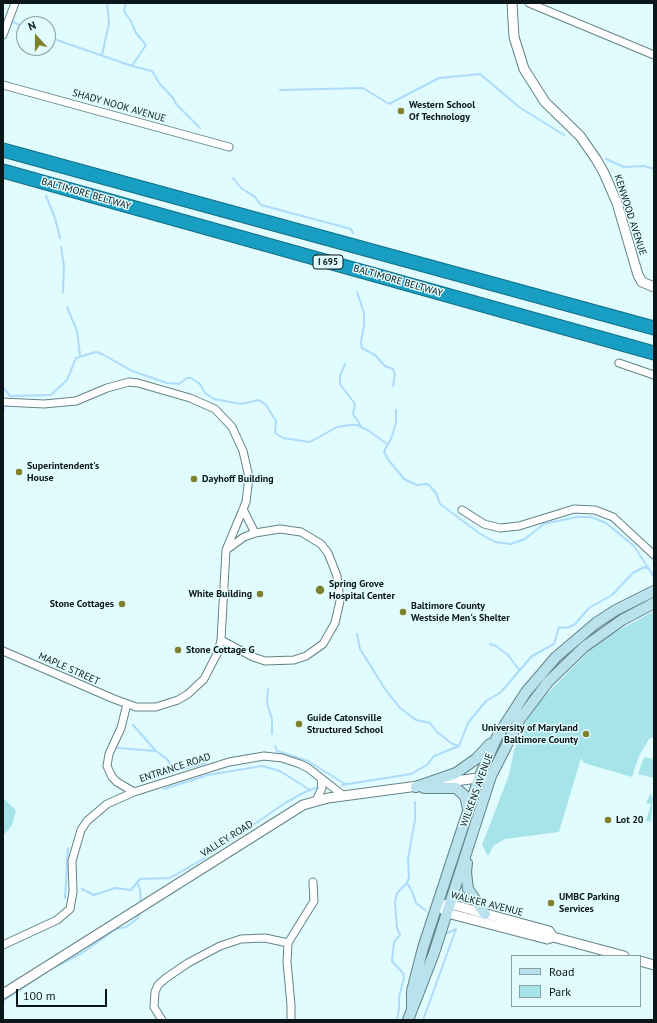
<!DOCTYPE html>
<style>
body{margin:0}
#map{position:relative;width:657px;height:1023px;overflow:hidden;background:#e1fcfe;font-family:"PT Sans",sans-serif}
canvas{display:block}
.frame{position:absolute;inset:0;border:4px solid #0a1618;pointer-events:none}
.legend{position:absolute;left:511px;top:955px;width:130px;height:52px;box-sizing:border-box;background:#e1fcfe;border:1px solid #8ba0a2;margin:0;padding:5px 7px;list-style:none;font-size:12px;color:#0a1618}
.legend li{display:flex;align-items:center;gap:8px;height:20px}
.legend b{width:20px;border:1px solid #8ba0a2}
.north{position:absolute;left:16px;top:16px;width:40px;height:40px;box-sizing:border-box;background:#e1fcfe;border:1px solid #8ba0a2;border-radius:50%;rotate:339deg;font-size:11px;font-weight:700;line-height:16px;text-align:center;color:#0a1618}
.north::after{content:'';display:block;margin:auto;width:14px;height:18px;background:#7e812b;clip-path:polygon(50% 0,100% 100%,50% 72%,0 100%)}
.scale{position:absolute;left:16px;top:989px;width:91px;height:18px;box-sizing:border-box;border:2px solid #0a1618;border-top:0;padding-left:5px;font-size:12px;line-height:14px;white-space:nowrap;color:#0a1618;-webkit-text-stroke:3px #e1fcfe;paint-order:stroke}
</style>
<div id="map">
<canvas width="657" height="1023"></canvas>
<div class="frame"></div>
<ul class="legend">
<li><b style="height:5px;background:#bae2ed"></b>Road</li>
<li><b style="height:11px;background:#a6e4ea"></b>Park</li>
</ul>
<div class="north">N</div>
<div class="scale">100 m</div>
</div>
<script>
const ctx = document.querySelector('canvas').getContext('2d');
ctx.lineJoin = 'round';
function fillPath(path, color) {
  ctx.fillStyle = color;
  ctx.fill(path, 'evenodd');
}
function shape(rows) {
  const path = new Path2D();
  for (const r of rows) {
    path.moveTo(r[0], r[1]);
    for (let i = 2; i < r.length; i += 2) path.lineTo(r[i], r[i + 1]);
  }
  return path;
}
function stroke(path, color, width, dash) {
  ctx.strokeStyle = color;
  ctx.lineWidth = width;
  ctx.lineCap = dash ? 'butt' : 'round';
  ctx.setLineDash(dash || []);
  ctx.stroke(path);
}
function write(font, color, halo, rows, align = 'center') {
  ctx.font = font + ' "PT Sans",sans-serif';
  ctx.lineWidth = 3;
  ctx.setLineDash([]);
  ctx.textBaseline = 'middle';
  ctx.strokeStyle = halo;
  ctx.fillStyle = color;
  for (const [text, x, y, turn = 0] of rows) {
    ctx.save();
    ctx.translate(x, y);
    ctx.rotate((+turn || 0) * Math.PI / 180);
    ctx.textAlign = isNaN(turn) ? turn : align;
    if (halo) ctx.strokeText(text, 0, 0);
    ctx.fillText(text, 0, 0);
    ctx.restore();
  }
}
fillPath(shape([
 [654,611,654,737,649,739,639,756,632,777,584,763,581,758,559,832,505,839,494,845,488,856,482,845,509,775,514,750,529,715,536,705,588,652,608,636],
 [644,757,654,759,654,778,638,774],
 [650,794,653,797,651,822,646,821,651,804,646,803],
 [3,798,16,810,12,825,3,836]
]), '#a6e4ea');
stroke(shape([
 [126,3,124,10,125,13,131,21,136,33,146,45,132,66],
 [11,21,24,27],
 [48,34,57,40,77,47,132,66,152,71,160,84,173,98,176,104,200,128],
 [102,55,109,23,107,3],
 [280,90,363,88,389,104,439,78,480,74,519,107,564,135],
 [606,159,624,167,644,166,654,169],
 [233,178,241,188,255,197,261,205,351,229,353,233],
 [46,196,55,218,60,238],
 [61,247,64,266,63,292],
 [357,292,364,313,364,325,361,342,362,348,375,355,385,366,393,369,395,374,393,386],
 [67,307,77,331,80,355],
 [345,364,340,376,340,384,355,404,353,414,361,426],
 [3,387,10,396,51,395,67,380,76,358,96,352,102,354,132,371,167,383,179,384,187,378,191,378,200,384,205,393,214,399,241,404,259,400,266,405,276,421,275,433,283,438,310,442,337,427,350,425,357,425,369,431,387,444],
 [396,410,396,423,391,439,384,451,387,458,404,479,417,485,426,484,429,485,436,493,440,504,479,533,495,542,511,544,525,539,544,524,553,522,577,517,591,517,606,523,634,546,654,577],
 [3,412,4,408],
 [357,634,360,649,385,689,400,708,416,720,430,723,437,732,451,743,458,746],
 [490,644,496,646,508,655,519,670],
 [268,689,267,703,272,719,272,734],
 [133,725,156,751,167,759,175,772],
 [275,746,277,751,308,761,345,784],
 [118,748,156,751],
 [143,780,206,763],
 [342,785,411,774,427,765,434,756,459,746,468,723,486,701,501,692,532,656,554,644,559,627,566,628,574,625,589,608,612,595,633,573,644,567,649,569],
 [164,789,208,775,262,766,280,771,310,790],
 [137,882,140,889,141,904],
 [407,883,412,891,416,903,426,911],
 [82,889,94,895,115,888,131,890,140,879,170,878,203,859,223,843,256,823,285,803,305,792,316,788],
 [65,898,68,848],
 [447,933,456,929],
 [55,967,82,953,116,929,126,927,137,919,141,910],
 [3,1001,39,977],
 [397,1020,399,1009,399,997,404,978,403,973,392,961,394,942,400,935,397,928,395,902,397,893,407,883,409,877,408,859,415,820,415,802],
 [423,1020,456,929]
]), '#addbfc', 2);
const minor = shape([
 [529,3,654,55],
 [3,35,15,3],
 [3,85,229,147],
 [619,363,654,375],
 [3,402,44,404,76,401,107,388,129,382,138,383,190,398,215,409,232,427,243,451,249,477,246,502,226,550,221,640,218,652,204,679,188,694,178,700,156,707,136,707,114,699,3,651],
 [243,509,255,533],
 [462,510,484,524,500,528,519,526,574,509,595,510,613,517,654,555],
 [221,640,253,657,265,661,294,660,306,656,323,644,335,623,340,601,337,576,328,553,321,544,301,532,280,529,255,533,244,537,226,550],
 [127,704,121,728,109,754,107,766,112,777,117,782,134,792,229,762,264,756,282,758,300,764,308,768,344,796],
 [316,801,322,788,321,779],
 [3,945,57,920,70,909,73,892,72,861,81,830,87,821,107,804,134,792],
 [162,1020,154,1007,155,992,158,985,166,978,188,963,220,946,241,939,265,938,288,943],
 [291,1020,291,1005,287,962,288,943,314,901,313,882]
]);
const tertiary = shape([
 [512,3,514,37,524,69,545,102,580,136,596,159,604,173,617,203,638,275,642,282,654,287],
 [438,905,447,913,547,939,553,937,624,956],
 [443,905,450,904,549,931,553,937],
 [640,961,654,965],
 [3,994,303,805,328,798,485,777]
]);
const secondary = shape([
 [416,787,456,773,476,759,490,744],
 [424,788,456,788,465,796,468,809],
 [467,863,466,872,468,889,485,914],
 [412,1007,412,991,423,948,479,778,497,737,526,692,556,657,596,623,616,610,654,591],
 [408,1020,434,953,491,776,520,719,548,682,584,647,622,620,654,603]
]);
const motorway = shape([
 [3,150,654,328],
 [3,171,654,353]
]);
stroke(minor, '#648386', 9);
stroke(tertiary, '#648386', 11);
stroke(secondary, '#648386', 12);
stroke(motorway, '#136e86', 15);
stroke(minor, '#fff', 7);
stroke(tertiary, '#fff', 9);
stroke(secondary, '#bae2ed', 10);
stroke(motorway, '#189ec2', 13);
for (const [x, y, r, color] of [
 [401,111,4,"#7e812b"],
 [19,472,4,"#7e812b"],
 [194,479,4,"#7e812b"],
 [320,590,5,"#7e812b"],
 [260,594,4,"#7e812b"],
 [122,604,4,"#7e812b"],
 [403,612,4,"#7e812b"],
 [178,650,4,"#7e812b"],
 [299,724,4,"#7e812b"],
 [586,734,4,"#7e812b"],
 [608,820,4,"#7e812b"],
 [551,903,4,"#7e812b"]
]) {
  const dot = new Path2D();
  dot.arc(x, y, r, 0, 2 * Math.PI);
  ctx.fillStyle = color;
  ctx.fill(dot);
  stroke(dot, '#e1fcfe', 1.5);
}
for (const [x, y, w] of [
 [328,262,30]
]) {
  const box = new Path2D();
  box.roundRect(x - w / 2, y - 7, w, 14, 3);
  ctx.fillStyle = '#e1fcfe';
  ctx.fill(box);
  stroke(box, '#0a1618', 1);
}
write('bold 9px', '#0a1618', null, [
 ["I 695",328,262]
]);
write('bold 10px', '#0a1618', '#e1fcfe', [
 ["Western School",409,105],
 ["Of Technology",409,117],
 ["Superintendent's",27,466],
 ["House",27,478],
 ["Dayhoff Building",202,479],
 ["Spring Grove",329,584],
 ["Hospital Center",329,596],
 ["White Building",252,594,"right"],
 ["Stone Cottages",114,604,"right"],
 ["Baltimore County",411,606],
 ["Westside Men's Shelter",411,618],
 ["Stone Cottage G",186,650],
 ["Guide Catonsville",307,718],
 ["Structured School",307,730],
 ["University of Maryland",578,728,"right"],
 ["Baltimore County",578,740,"right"],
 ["Lot 20",616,820],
 ["UMBC Parking",559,897],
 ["Services",559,909]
], 'left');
write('10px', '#0a1618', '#e1fcfe', [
 ["SHADY NOOK AVENUE",119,106,16],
 ["BALTIMORE BELTWAY",86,194,16],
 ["KENWOOD AVENUE",630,215,72],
 ["BALTIMORE BELTWAY",398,281,16],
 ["MAPLE STREET",69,669,24],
 ["ENTRANCE ROAD",175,768,-18],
 ["WILKENS AVENUE",477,790,-70],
 ["VALLEY ROAD",227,839,-32],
 ["WALKER AVENUE",487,904,14]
]);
</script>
